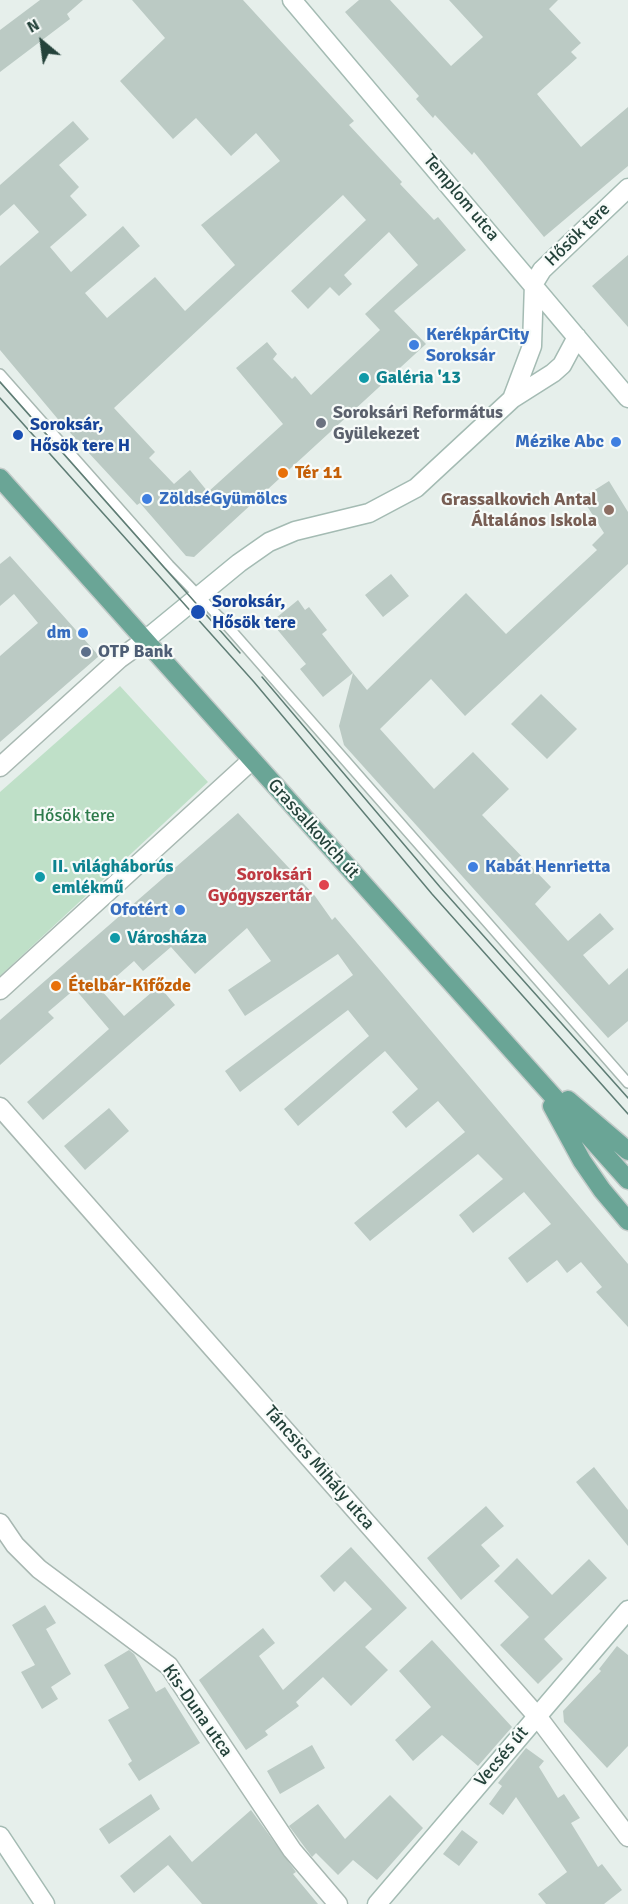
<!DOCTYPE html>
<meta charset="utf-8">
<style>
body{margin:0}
#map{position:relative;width:628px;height:1904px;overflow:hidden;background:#e6efeb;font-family:Signika,sans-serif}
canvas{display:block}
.north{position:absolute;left:12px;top:12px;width:60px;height:60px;-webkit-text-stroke:4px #f7fbf9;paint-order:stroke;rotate:331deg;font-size:16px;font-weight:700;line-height:24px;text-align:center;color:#24423a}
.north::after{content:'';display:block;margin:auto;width:21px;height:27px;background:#24423a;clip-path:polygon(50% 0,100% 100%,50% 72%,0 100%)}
</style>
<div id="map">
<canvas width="628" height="1904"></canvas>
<div class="north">N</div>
</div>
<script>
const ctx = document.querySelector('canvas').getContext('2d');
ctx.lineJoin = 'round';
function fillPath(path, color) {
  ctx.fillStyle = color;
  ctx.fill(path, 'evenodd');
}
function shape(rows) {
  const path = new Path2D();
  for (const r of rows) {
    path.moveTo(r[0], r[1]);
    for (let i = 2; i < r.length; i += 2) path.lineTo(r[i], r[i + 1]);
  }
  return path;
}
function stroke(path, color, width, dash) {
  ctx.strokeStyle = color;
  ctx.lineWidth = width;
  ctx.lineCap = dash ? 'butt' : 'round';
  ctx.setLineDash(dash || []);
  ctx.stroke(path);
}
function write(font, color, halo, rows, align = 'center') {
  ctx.font = font + ' Signika,sans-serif';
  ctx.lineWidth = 4.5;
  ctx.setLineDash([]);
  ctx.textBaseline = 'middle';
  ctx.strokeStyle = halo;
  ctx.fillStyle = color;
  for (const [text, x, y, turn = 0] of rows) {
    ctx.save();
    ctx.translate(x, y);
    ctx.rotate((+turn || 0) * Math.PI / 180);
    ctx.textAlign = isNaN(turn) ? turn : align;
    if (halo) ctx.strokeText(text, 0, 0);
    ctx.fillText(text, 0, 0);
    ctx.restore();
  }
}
fillPath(shape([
 [120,686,208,782,0,976,0,792]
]), '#bfe0c8');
fillPath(shape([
 [40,0,83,0,67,14,70,19,0,72,0,30],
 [132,0,243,0,354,121,349,125,402,182,400,184,434,220,438,217,466,250,394,311,426,344,194,557,186,556,140,503,137,505,62,424,0,350,0,266,39,232,14,204,0,216,0,185,73,121,89,139,59,165,79,187,70,196,87,215,50,247,71,272,123,226,140,246,85,293,107,318,155,277,185,311,235,265,201,225,280,161,256,133,231,156,196,118,173,139,120,81,165,38],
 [343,195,366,220,291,291,308,309,330,287,339,296,352,284,344,275,389,232,418,265,365,314,380,330,311,395,295,376,292,379,273,359,277,354,267,342,236,368,283,424,208,492,190,470,174,484,149,458,155,452,114,408],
 [359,0,390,0,451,66,483,37,449,0,558,0,549,9,581,43,571,52,577,58,537,94,581,147,628,107,628,166,544,237,474,152,472,155,435,115,433,118,416,99,419,96,345,12],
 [628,255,628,327,592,286],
 [609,481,628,512,628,564,465,716,431,679,380,729,434,789,473,752,509,789,482,815,551,887,535,904,568,941,600,913,614,929,583,955,609,985,628,968,628,1021,608,1038,344,745,339,726,353,673,367,690,466,593,506,634,597,550,592,545,604,533,582,498],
 [10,556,99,656,0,742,0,656,38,623,14,594,0,606,0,564],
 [391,574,409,596,383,617,365,595],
 [298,600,305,610,309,607,327,630,322,634,353,673,323,697,300,669,306,664,271,622],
 [541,694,577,729,547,759,511,724],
 [238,813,315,896,332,920,335,917,628,1264,628,1327,596,1292,602,1287,581,1262,567,1273,557,1260,527,1283,508,1258,551,1224,524,1192,473,1233,459,1215,503,1179,478,1154,370,1241,354,1223,465,1132,438,1101,406,1128,392,1112,418,1089,385,1051,298,1126,284,1109,369,1036,348,1010,240,1092,225,1071,353,975,338,954,245,1016,228,990,271,961,247,928,195,974,171,947,143,971,134,961,101,990,124,1016,159,986,175,1005,43,1120,27,1102,109,1029,75,989,48,1012,54,1018,0,1065,0,1020],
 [109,1108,129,1131,85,1170,64,1146],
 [594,1467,628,1510,628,1546,576,1482],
 [486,1506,504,1526,481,1545,500,1566,461,1600,427,1558],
 [351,1547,407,1608,365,1647,388,1670,351,1706,323,1677,296,1702,299,1706,265,1731,268,1735,246,1750,199,1680,263,1628,275,1643,259,1656,283,1690,372,1609,345,1581,334,1592,320,1576],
 [517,1558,552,1595,589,1559,607,1578,544,1639,563,1659,538,1684,500,1645,529,1617,494,1581],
 [45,1605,56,1623,46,1629,71,1674,51,1687,58,1699,42,1709,21,1672,35,1665,12,1625],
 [432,1640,512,1727,478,1766,442,1735,413,1761,395,1740,431,1707,399,1671],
 [617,1646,628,1655,628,1746,607,1768,564,1722,563,1711,601,1671,599,1669],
 [129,1650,134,1654,156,1692,165,1687,200,1743,139,1781,128,1764,132,1761,108,1720,129,1708,104,1665],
 [312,1745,325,1768,280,1794,267,1771],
 [526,1748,544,1761,539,1767,558,1798,564,1794,580,1818,571,1823,598,1867,602,1864,622,1890,604,1904,546,1904,538,1894,567,1872,516,1797,503,1815,489,1804,502,1786,498,1783],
 [151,1794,160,1809,109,1844,99,1829],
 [390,1795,423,1828,377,1880,353,1860,338,1875,316,1853,312,1857,289,1826,318,1804,345,1839],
 [251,1810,296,1872,293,1874,318,1904,202,1904,168,1865,134,1893,120,1876,170,1835,192,1862],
 [462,1830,478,1842,459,1866,443,1854]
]), '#bbcac4');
const lane = shape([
 [0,374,169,565,224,622,628,1083]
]);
const street = shape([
 [0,767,119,659,144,641],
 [0,990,252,760],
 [0,1107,537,1716,628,1837],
 [0,1523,15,1545,39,1569,169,1666,292,1850,338,1904]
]);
const secondary = shape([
 [292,0,628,398],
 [512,399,553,373,562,365,577,337],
 [144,641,239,563,269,542,295,531,369,513,416,488,512,399,532,346,534,283,542,270,628,188],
 [0,1836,45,1904],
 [377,1904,628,1610]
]);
const primary = shape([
 [0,478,628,1180],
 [568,1100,628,1151],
 [552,1106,582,1161,602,1190,628,1221]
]);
stroke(lane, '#a8b8b2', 12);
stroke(street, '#a8b8b2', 21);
stroke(secondary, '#a4bbb3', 21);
stroke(primary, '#c2cac8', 21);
stroke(lane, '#fff', 9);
stroke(street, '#fff', 18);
stroke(secondary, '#fff', 18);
stroke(primary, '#6aa596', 18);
stroke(shape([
 [0,382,240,653],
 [0,398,254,682,432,894,628,1114],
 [262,677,440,887,628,1098]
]), '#5f7d75', 1.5);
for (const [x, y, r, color] of [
 [414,345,6,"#3f7fe0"],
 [364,378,6,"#0f9aa8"],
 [321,423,6,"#6b7280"],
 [18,435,6,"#1a4fb4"],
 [616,442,6,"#3f7fe0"],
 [283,473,6,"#e8710a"],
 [147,499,6,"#3f7fe0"],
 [609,510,6,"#8d6e63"],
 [198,612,8,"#1a4fb4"],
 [83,633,6,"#3f7fe0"],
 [86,652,6,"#5c6f8a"],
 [473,867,6,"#3f7fe0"],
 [40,877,6,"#0f9aa8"],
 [324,885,6,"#e0444e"],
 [180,910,6,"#3f7fe0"],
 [115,938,6,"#0f9aa8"],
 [56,986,6,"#e8710a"]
]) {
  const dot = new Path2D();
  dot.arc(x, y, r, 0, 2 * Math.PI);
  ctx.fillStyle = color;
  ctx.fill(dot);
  stroke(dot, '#f7fbf9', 2);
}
write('18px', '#24423a', '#f7fbf9', [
 ["Templom utca",461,198,50],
 ["Hősök tere",578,235,-44],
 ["Grassalkovich út",313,829,48],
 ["Táncsics Mihály utca",319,1468,49],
 ["Kis-Duna utca",197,1711,55],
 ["Vecsés út",502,1757,-50]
]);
write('bold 18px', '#366cbe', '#f7fbf9', [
 ["KerékpárCity",426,335],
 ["Soroksár",426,356],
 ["Mézike Abc",604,442,"right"],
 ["ZöldséGyümölcs",159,499],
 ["dm",71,633,"right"],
 ["Kabát Henrietta",485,867],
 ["Ofotért",168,910,"right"]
], 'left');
write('bold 18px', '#0d838f', '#f7fbf9', [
 ["Galéria '13",376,378],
 ["II. világháborús",52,867],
 ["emlékmű",52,888],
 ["Városháza",127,938]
], 'left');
write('bold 18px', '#5b616d', '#f7fbf9', [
 ["Soroksári Református",333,413],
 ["Gyülekezet",333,434]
], 'left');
write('bold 18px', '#164399', '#f7fbf9', [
 ["Soroksár,",30,425],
 ["Hősök tere H",30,446],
 ["Soroksár,",212,602],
 ["Hősök tere",212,623]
], 'left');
write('bold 18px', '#c56008', '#f7fbf9', [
 ["Tér 11",295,473],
 ["Ételbár-Kifőzde",68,986]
], 'left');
write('bold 18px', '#785e54', '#f7fbf9', [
 ["Grassalkovich Antal",597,500],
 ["Általános Iskola",597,521]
], 'right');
write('bold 18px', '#4e5e75', '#f7fbf9', [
 ["OTP Bank",98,652]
], 'left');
write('18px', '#2d7a4b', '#f7fbf9', [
 ["Hősök tere",74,816]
]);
write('bold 18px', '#be3a42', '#f7fbf9', [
 ["Soroksári",312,875],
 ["Gyógyszertár",312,896]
], 'right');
</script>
